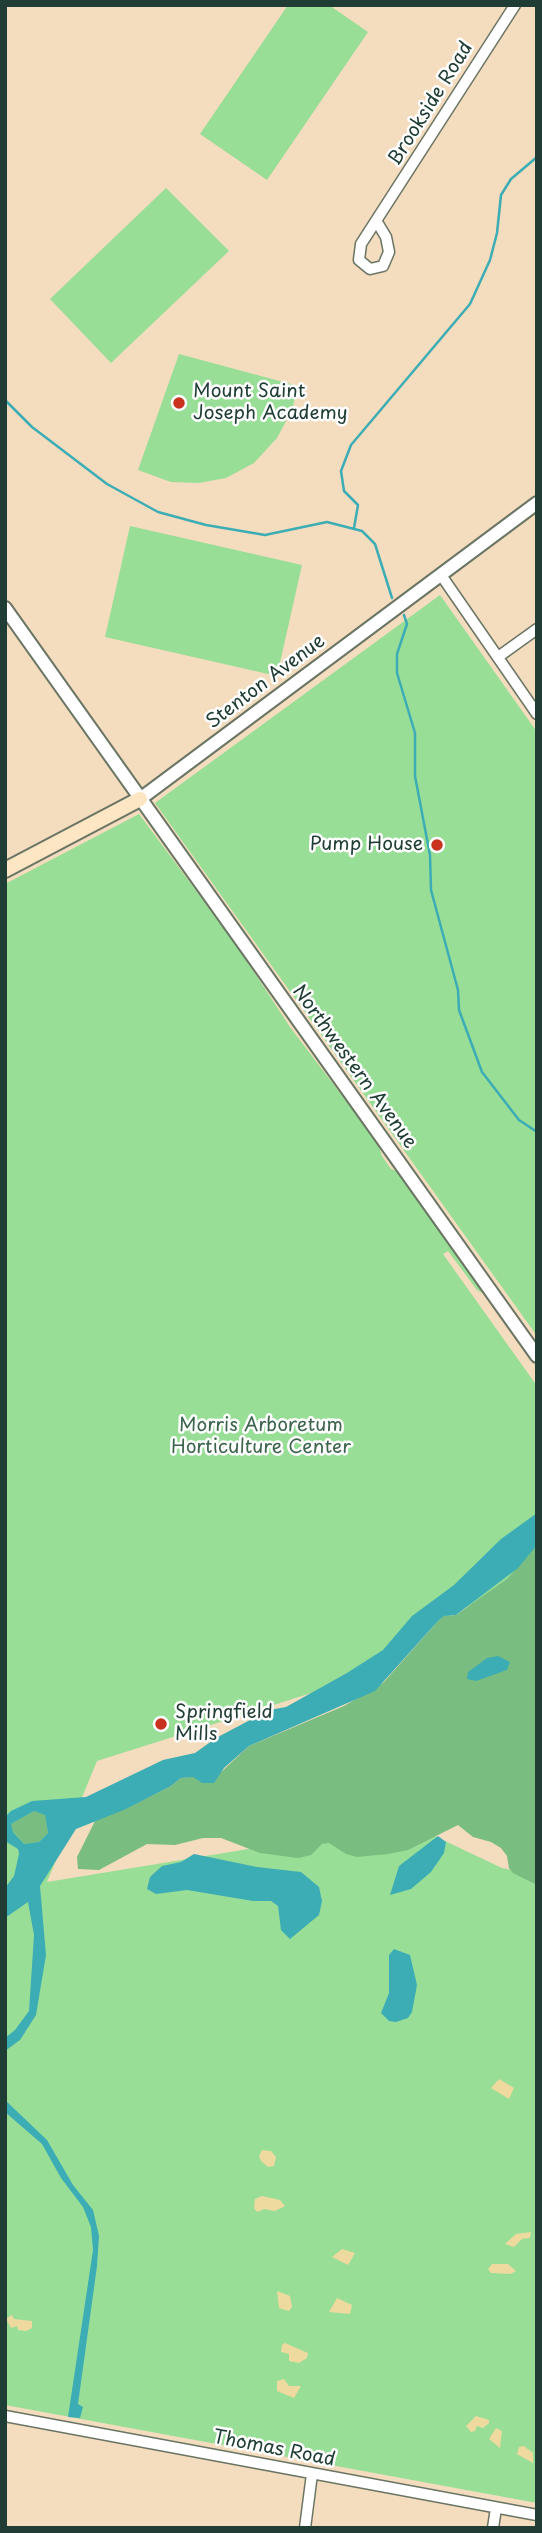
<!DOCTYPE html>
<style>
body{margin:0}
#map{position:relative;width:542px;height:2533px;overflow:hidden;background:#f4dcbe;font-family:"Playpen Sans",sans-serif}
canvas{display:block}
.frame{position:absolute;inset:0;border:7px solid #1f3d34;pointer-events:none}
</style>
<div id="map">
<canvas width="542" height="2533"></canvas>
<div class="frame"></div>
</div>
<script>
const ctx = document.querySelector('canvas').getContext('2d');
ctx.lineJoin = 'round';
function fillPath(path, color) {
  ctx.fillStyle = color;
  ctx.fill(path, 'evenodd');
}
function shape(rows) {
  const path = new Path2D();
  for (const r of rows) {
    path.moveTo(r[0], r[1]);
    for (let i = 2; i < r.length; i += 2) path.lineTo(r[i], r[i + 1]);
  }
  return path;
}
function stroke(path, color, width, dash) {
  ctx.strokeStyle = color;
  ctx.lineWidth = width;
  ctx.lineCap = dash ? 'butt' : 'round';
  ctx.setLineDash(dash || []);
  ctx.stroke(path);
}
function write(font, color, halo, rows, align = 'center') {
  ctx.font = font + ' "Playpen Sans",sans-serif';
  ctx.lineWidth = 5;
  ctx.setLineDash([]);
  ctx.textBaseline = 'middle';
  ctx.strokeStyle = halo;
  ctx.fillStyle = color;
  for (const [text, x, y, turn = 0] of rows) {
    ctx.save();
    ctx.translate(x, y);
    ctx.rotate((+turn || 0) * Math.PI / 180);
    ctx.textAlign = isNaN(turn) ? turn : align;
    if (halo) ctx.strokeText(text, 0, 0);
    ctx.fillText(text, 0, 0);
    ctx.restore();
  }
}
fillPath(shape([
 [288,5,329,5,368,32,267,180,200,134],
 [166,188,229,251,111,363,50,299],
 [179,354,298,386,292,410,277,438,254,463,226,478,199,483,171,482,138,470],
 [130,526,302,565,277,676,105,637],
 [440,595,537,732,537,1336,155,803],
 [139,814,235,943,290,1027,378,1143,382,1156,391,1169,399,1172,413,1192,484,1294,477,1290,448,1251,443,1254,537,1386,537,1571,441,1620,365,1676,97,1761,47,1882,407,1823,502,1868,537,1875,537,2503,5,2405,5,884]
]), '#98de97');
fillPath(shape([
 [537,1545,537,1885,513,1873,509,1868,507,1856,501,1848,491,1842,473,1837,458,1825,408,1850,388,1854,357,1857,346,1854,329,1843,322,1844,311,1855,298,1858,260,1853,221,1838,203,1838,175,1845,147,1844,99,1870,78,1869,77,1857,96,1819,125,1809,171,1786,181,1778,219,1774,249,1746,344,1706,383,1683,438,1621,444,1616,456,1615,507,1579],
 [34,1811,45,1814,48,1833,39,1842,24,1844,10,1828,11,1824]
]), '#7abd80');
fillPath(shape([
 [499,2079,514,2088,509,2099,491,2088],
 [262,2150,271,2151,276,2157,274,2166,268,2167,261,2161,259,2156],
 [262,2196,280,2200,285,2206,275,2211,264,2209,257,2212,254,2208,255,2199],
 [531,2232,530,2238,522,2239,514,2247,505,2244,516,2234],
 [342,2249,355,2253,348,2265,332,2257],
 [492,2264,508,2264,516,2271,511,2274,491,2273,488,2269],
 [277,2291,290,2296,292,2307,289,2311,279,2308],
 [337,2298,352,2305,350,2314,329,2312],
 [12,2315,14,2319,32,2321,32,2328,26,2331,18,2330,17,2326,11,2328,6,2319],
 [285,2343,308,2353,307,2358,299,2363,289,2361,289,2354,281,2352,282,2345],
 [284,2379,289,2386,301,2386,294,2398,277,2391,277,2381],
 [476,2416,489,2420,489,2423,483,2428,477,2426,475,2431,471,2432,466,2426],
 [496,2428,502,2431,500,2448,489,2439],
 [524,2446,533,2453,533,2463,517,2454,519,2447]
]), '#eeda9e');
fillPath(shape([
 [537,1513,537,1545,518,1568,456,1615,444,1616,438,1621,375,1691,249,1746,224,1768,214,1783,202,1783,193,1777,181,1778,171,1786,126,1809,76,1829,40,1886,46,1955,36,2015,20,2040,5,2051,5,2038,15,2030,29,2011,34,1935,28,1902,5,1918,5,1888,14,1876,19,1854,18,1849,5,1841,5,1817,11,1811,32,1801,86,1797,163,1760,195,1753,216,1738,269,1710,286,1707,347,1673,383,1650,412,1616,454,1585,501,1539],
 [34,1811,45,1815,48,1833,39,1842,24,1844,13,1832,11,1824],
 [498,1656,510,1662,507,1670,476,1681,467,1679,468,1672,487,1658],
 [438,1836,446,1842,444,1853,431,1872,411,1889,390,1895,399,1866],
 [194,1854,257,1867,301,1872,319,1887,322,1901,319,1915,290,1939,281,1930,278,1906,271,1901,253,1901,187,1890,156,1894,147,1889,150,1877,162,1866,181,1862],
 [394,1949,410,1955,417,1985,412,2012,408,2018,396,2022,389,2021,381,2013,389,1993,389,1955],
 [5,2100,47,2140,73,2185,93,2210,99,2236,97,2266,78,2404,83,2407,80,2418,68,2417,93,2250,91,2227,83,2207,61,2178,42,2144,5,2112]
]), '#3cadb5');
stroke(shape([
 [5,400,32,427,107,484,158,512,206,525,265,535,327,522,362,531,375,544,392,598],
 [354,528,358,505,344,491,341,471,351,445,470,304,490,260,497,233,501,195,511,179,537,157],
 [404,615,407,624,397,654,397,673,415,733,415,776,430,855,431,890,458,990,459,1010,482,1072,519,1120,537,1132]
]), '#3cadb5', 2.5);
const minor = shape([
 [377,222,386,237,389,252,383,266,370,269,359,260,361,244,515,5],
 [441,575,537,714],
 [498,657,537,629],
 [5,2416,537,2515],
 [305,2528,312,2474],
 [493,2528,496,2508]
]);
const tertiary = shape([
 [5,608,537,1356],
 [140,799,537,503]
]);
const secondary = shape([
 [5,870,140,799]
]);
stroke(minor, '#6a7564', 13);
stroke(tertiary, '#6a7564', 16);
stroke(secondary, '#6a7564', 18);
stroke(minor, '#fff', 10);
stroke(tertiary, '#fff', 12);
stroke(secondary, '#fce6c4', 14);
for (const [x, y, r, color] of [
 [179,403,7,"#c8321e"],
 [437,845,7,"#c8321e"],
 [161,1724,7,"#c8321e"]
]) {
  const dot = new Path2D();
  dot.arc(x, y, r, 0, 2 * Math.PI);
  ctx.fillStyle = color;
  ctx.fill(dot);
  stroke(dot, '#fff', 2.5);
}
write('19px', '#1f3d34', '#fff', [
 ["Brookside Road",431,104,-58],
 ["Stenton Avenue",266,682,-37],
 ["Northwestern Avenue",354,1067,54],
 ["Thomas Road",274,2449,11]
]);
write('19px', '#1f3d34', '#fff', [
 ["Mount Saint",193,392],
 ["Joseph Academy",193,414],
 ["Pump House",423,845,"right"],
 ["Springfield",175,1713],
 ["Mills",175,1735]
], 'left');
write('19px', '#3d654d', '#fff', [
 ["Morris Arboretum",261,1426],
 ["Horticulture Center",261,1448]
]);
</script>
